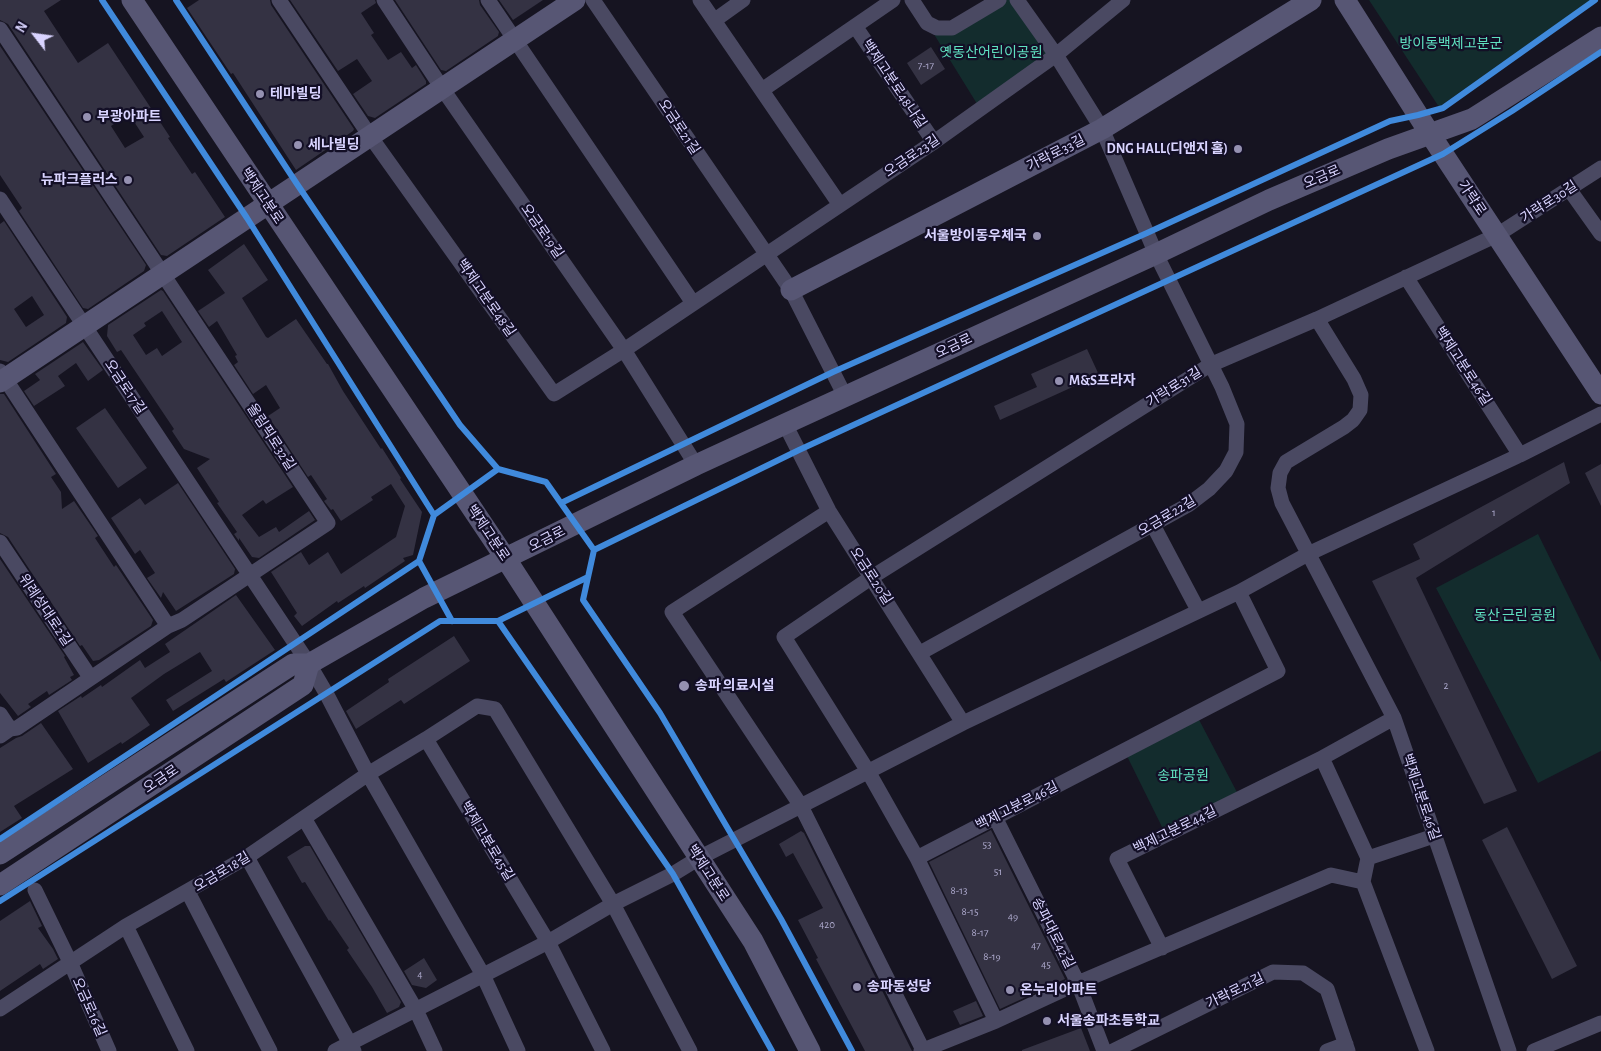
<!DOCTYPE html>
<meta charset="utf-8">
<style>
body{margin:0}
#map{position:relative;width:1601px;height:1051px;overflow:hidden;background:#161421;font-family:"Alegreya Sans",sans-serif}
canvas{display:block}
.north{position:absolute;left:10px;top:10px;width:50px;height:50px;-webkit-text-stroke:4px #130f26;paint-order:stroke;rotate:300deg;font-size:14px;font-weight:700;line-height:20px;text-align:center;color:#d9d4ff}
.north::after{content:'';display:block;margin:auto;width:18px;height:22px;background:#d9d4ff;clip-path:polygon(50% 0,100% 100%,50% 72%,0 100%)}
</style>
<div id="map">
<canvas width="1601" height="1051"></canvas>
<div class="north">N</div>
</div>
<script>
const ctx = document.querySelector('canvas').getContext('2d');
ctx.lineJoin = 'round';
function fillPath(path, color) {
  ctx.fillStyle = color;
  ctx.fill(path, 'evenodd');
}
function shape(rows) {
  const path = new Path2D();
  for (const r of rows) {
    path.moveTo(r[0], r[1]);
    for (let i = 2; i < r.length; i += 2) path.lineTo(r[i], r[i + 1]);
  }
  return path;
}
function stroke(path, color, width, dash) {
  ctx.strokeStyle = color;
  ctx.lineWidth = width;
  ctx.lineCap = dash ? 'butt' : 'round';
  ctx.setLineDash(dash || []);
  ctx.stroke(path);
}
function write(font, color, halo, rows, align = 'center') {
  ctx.font = font + ' "Alegreya Sans","Noto Sans KR",sans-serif';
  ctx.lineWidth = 4.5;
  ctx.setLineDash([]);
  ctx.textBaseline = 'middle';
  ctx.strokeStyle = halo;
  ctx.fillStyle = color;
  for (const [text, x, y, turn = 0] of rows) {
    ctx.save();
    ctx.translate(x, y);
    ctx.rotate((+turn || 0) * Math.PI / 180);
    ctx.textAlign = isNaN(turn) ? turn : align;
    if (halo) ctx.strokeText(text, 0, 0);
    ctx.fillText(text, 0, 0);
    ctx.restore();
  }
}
fillPath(shape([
 [1005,0,1013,0,1052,58,979,107,932,31],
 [1369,0,1591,0,1439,107],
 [1538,534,1601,662,1601,751,1538,783,1436,588],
 [1196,714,1240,798,1166,835,1124,750]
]), '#132c2d');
fillPath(shape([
 [0,0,61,0,44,11,78,63,108,43,170,137,168,138,192,174,195,172,225,217,167,256,161,255,8,24,0,20],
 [129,114,144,137,125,148,111,126],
 [199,0,270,0,271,5,354,129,353,131,296,170,233,73,231,74,187,8],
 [290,0,375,0,376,3,361,13,374,33,371,35,388,60,401,52,412,68,416,65,426,81,426,84,375,118,368,116,353,94,372,81,357,59,338,71],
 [395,0,479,0,480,5,499,32,498,36,446,71,441,70],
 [499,0,543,0,513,20],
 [0,46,146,265,144,271,88,309,83,308,19,211,22,208,0,175],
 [931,47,945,69,921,85,907,63],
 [4,221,67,317,66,323,8,362,0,360,0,224],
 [32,296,44,315,26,327,14,309],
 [244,244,268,280,242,298,266,337,268,338,296,319,327,364,328,364,343,391,381,449,382,448,401,478,400,479,422,512,413,555,403,558,405,561,365,588,364,586,338,603,337,601,302,626,294,616,297,613,271,572,301,552,309,565,328,552,341,574,396,537,405,506,391,484,371,497,373,500,341,521,333,509,331,510,324,501,327,499,311,475,308,477,268,416,280,408,266,385,253,394,234,365,238,362,235,356,237,355,217,321,209,327,198,311,225,293,208,270],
 [161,290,163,291,293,487,266,504,263,500,242,515,259,537,276,527,279,532,309,511,315,520,259,558,252,557,239,538,239,541,234,534,237,532,217,503,219,502,197,468,210,459,184,449,172,431,174,429,121,350,117,352,107,336,108,325],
 [162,311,182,342,162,356,157,348,146,355,133,335,146,326,144,323],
 [83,342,103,370,88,381,76,363,58,376,65,386,34,406,24,391,40,380,35,374],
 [1087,349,1099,375,1000,420,994,406,1037,387,1031,374],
 [0,394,4,394,56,474,51,477,61,492,62,509,74,501,98,536,95,538,114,567,116,565,153,620,151,626,99,660,93,661,82,645,80,646,8,537,0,533],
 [105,408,147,468,118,488,76,428],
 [1564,462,1570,483,1416,578,1517,791,1484,804,1372,581,1420,559,1413,544],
 [1601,464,1601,506,1585,473],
 [178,483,235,569,234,574,176,611,163,592,161,598,147,578,155,573,140,550,135,554,111,518,140,498,145,505],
 [0,559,65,656,64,657,74,675,70,677,72,680,49,695,47,691,28,704,31,707,18,716,0,693],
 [236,595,275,650,226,682,224,679,173,711,166,700,212,671,200,652,164,674,131,698,150,725,122,744,121,742,88,763,58,711,81,696,82,698,101,685,102,687,140,660,145,668,170,652,165,644],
 [454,636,470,661,404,704,401,700,356,729,346,711,389,682,388,679],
 [41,723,73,769,14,806,22,818,0,832,0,748,16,738,22,736],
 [1507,827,1577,966,1552,979,1482,840],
 [991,830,1065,979,1000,1009,929,862],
 [801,831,804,833,912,1051,865,1051,816,959,818,958,798,920,823,908,793,853,786,857,779,844],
 [305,846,310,846,401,1002,399,1007,387,1013,372,987,347,950,349,948,330,920,329,921,305,882,302,883,287,857],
 [30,901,42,926,38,928,53,949,58,959,43,969,40,964,0,991,0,921],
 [424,958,437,980,426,988,412,985,404,971],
 [976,1001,983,1016,960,1025,953,1011],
 [1081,1028,1090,1051,1022,1051,1022,1050]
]), '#343243');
stroke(shape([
 [279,0,370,136,554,394,624,350,934,142,1056,55,1123,0],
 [384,0,442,88,624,350,696,465],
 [488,0,693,303],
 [593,0,791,290,845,396],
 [700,0,840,205],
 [912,0,927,23,937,28,952,28,999,0],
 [715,20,743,0],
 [855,26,934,142],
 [0,29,328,523,182,620,168,626,17,728,10,729,0,736],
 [762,90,893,0],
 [1569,189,1601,234],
 [0,199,309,664,326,693,368,774,483,975,518,1051],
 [1406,277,1520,455],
 [1317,319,1354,379,1361,395,1360,410,1353,420,1344,427,1286,462,1280,473,1278,488,1282,503,1394,718,1509,1051],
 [0,371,168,626],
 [785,424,829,511,963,723],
 [829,511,672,612,801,806,923,1050],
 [1153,525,1198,610],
 [0,542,90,677],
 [920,653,1188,505,1209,489,1226,471,1236,452,1237,424,1222,387,1156,254,1102,129,1056,55,1017,0],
 [0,714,10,729],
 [426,739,548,942,603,1051],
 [1322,758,1368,858,1363,882,1427,1051],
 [995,817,1078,983,1104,1051],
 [304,818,416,1010,435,1051],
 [247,857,354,1051],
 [917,858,1278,671,1239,592],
 [1368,858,1434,836],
 [35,890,70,962,109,1051],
 [188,892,270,1051],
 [126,926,187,1051],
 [1162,948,1117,859,1320,759,1394,718],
 [0,1009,126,926,247,857,368,774,426,739,477,706,495,709,613,904,690,1051],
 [996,1021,917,858,869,773,784,637,872,577,1210,365,1317,319,1497,235,1601,168],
 [335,1051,548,942,613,904,673,874,699,858,963,723,1239,592,1308,554,1520,455,1601,414],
 [921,1051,996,1021,1078,983,1331,875,1363,882],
 [1113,1051,1273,972,1303,973,1327,989,1348,1051],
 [1327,1051,1346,1044],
 [1534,1051,1601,1023]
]), '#4a4962', 15);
stroke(shape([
 [132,0,506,559,753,941,810,1051],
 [1345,0,1430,134,1601,394],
 [791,290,1102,129,1311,0],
 [0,382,575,0],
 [0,854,293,664,309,664,424,598,696,465,785,424,1156,254,1269,200,1388,149,1472,119,1601,37],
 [0,885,303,685,309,664]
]), '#575674', 21);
stroke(shape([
 [102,0,247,218,434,515],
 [176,0,297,184,460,425,498,469,546,482,594,550,583,600,660,713,781,919,852,1051],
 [561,503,833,372,1147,233,1390,121,1418,115,1443,108,1595,0],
 [594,550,799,450,1443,154,1512,111,1601,52],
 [419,561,452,621],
 [498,621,673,874,772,1051],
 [0,839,419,561,434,515,498,469],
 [0,901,440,621,498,621,588,577]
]), '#408adc', 6);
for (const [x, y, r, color] of [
 [260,94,5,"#9591b1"],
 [87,117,5,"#9591b1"],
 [298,145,5,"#9591b1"],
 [1238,149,5,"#9591b1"],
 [128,180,5,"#9591b1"],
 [1037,236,5,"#9591b1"],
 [1059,381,5,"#9591b1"],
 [684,686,6,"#9591b1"],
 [857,987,5,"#9591b1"],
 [1010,990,5,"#9591b1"],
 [1047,1021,5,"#9591b1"]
]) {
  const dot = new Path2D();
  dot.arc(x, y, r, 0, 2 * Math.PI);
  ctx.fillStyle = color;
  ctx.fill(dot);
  stroke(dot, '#130f26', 2);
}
write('11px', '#b0acd0', null, [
 ["7-17",926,66],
 ["1",1494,513],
 ["2",1446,686],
 ["53",987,845],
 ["51",998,872],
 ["8-13",959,891],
 ["8-15",970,912],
 ["49",1013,917],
 ["420",827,925],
 ["8-17",980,933],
 ["47",1036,946],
 ["8-19",992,957],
 ["45",1046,965],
 ["4",420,975]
]);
write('14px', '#5fe0c0', '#130f26', [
 ["방이동백제고분군",1451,44],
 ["옛동산어린이공원",991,53],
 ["동산 근린 공원",1515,616],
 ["송파공원",1183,776]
]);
write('14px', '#d9d4ff', '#130f26', [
 ["백제고분로48나길",894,84,56],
 ["오금로21길",679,127,56],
 ["가락로33길",1056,153,-27],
 ["오금로23길",912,156,-34],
 ["오금로",1322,177,-23],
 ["백제고분로",262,196,56],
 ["가락로",1472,198,56],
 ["가락로30길",1549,202,-33],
 ["오금로19길",542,231,55],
 ["백제고분로48길",486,298,55],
 ["오금로",954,346,-25],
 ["백제고분로46길",1463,366,57],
 ["오금로17길",125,387,56],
 ["가락로31길",1174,387,-32],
 ["올림픽로32길",271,437,57],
 ["오금로22길",1167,516,-31],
 ["백제고분로",488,533,56],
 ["오금로",547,539,-27],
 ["오금로20길",871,576,57],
 ["위례성대로2길",45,610,56],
 ["오금로",161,779,-34],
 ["백제고분로46길",1421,797,71],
 ["백제고분로46길",1017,806,-27],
 ["백제고분로44길",1175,830,-26],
 ["백제고분로45길",487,841,59],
 ["오금로18길",222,872,-31],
 ["백제고분로",708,873,57],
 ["송파대로42길",1053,933,63],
 ["가락로21길",1235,991,-26],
 ["오금로16길",89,1007,66]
]);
write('bold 14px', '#d9d4ff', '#130f26', [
 ["테마빌딩",270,94],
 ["부광아파트",97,117],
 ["세나빌딩",308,145],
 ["DNG HALL(디앤지 홀)",1228,149,"right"],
 ["뉴파크플러스",118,180,"right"],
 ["서울방이동우체국",1027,236,"right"],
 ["M&S프라자",1069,381],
 ["송파 의료시설",695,686],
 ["송파동성당",867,987],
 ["온누리아파트",1020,990],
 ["서울송파초등학교",1057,1021]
], 'left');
</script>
